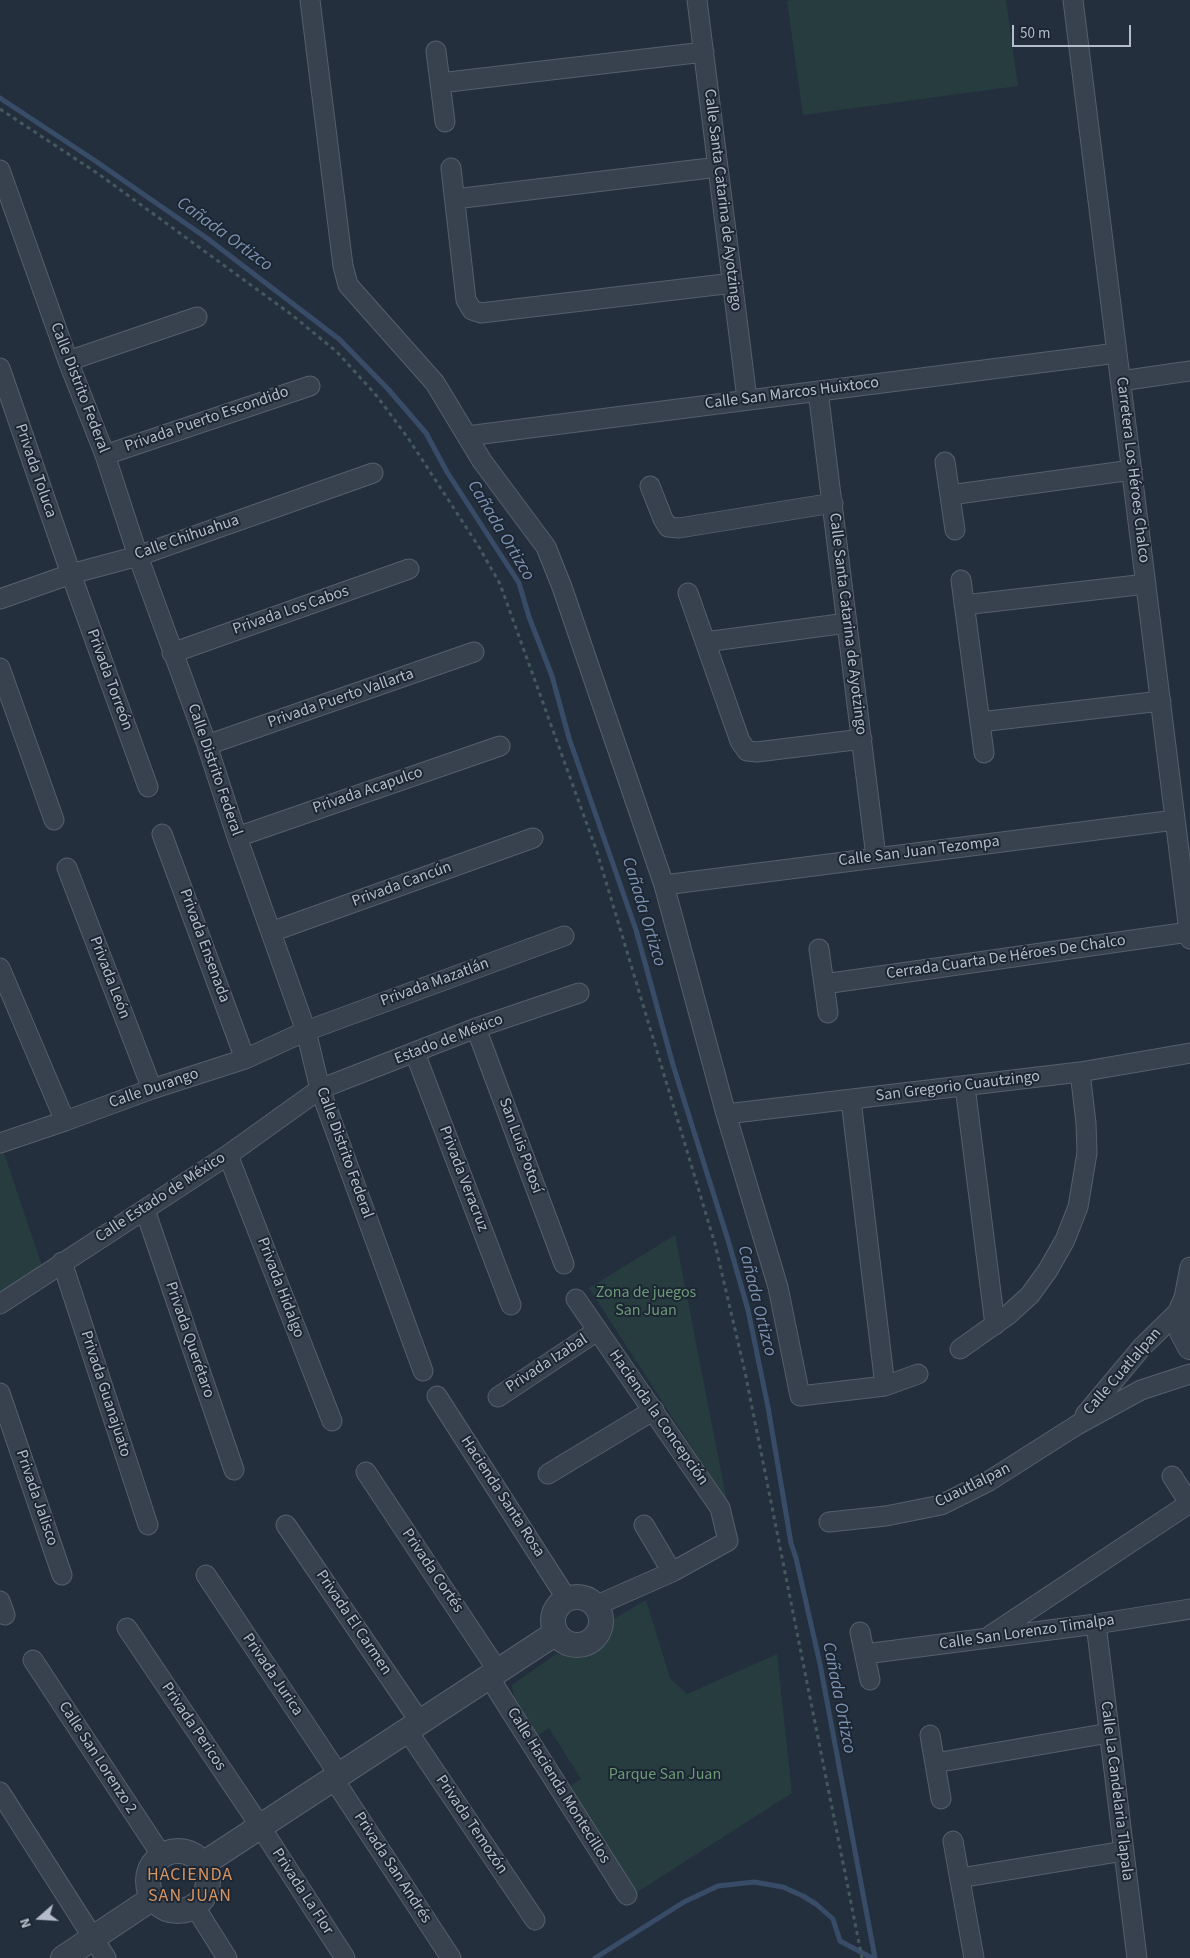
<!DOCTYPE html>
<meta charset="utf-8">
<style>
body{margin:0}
#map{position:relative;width:1190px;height:1958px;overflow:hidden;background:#242f3e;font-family:"Source Sans 3",sans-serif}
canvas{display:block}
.north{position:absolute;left:15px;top:1893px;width:50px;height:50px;-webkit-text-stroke:4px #1d2633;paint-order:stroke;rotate:251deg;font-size:14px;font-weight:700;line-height:20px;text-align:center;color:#b4bcc9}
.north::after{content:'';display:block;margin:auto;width:18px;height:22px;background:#b4bcc9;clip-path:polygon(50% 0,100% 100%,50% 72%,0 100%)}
.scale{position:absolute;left:1012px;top:25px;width:119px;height:22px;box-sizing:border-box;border:2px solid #b4bcc9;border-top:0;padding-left:6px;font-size:15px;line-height:18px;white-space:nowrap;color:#b4bcc9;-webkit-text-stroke:4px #1d2633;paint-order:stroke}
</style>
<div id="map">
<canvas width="1190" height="1958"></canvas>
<div class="north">N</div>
<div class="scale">50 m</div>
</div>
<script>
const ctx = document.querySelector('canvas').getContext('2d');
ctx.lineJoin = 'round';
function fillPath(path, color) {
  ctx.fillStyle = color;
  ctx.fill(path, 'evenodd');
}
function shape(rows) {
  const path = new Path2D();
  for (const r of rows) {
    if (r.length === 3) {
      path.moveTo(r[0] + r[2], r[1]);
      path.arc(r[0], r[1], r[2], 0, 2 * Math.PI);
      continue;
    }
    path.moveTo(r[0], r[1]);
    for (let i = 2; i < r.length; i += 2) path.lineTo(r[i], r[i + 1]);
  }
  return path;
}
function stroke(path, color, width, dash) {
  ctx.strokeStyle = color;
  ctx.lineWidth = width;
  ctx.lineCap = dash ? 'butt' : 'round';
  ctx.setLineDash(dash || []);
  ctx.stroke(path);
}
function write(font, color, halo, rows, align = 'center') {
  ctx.font = font + ' "Source Sans 3",sans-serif';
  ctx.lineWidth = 4;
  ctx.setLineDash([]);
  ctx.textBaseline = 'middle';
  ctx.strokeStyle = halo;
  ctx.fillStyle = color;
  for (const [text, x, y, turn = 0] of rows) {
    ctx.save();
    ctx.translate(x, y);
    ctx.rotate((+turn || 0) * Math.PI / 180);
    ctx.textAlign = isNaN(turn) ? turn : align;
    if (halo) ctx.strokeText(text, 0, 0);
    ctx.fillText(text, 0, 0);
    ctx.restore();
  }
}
fillPath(shape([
 [793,0,1006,0,1018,86,803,115,787,1],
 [3,1150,42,1266,0,1293,0,1151],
 [675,1235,727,1502,589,1288],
 [646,1600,670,1678,687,1694,777,1654,792,1793,636,1893,569,1787,581,1779,549,1728,537,1736,514,1698,512,1685,556,1654,578,1658,600,1649,610,1621]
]), '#263c3f');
stroke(shape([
 [0,98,94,160,208,239,339,339,388,389,426,433,447,472,519,583,529,617,552,676,569,738,636,930,673,1065,728,1240,748,1310,768,1407,791,1543,796,1558,820,1664,875,1958],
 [595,1958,684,1902,718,1886,754,1882,783,1887,803,1896,816,1904,833,1919,840,1941,872,1958]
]), '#394c67', 5);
const minor = shape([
 [310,0,343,266,348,285,435,383,482,461,546,547,562,587,664,885,726,1114,778,1287,800,1396,885,1386,918,1374],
 [697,0,747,399],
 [1073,0,1190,939],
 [436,51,445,122],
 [440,83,704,52],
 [451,168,466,300,472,310,481,313,733,283],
 [0,170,68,361,105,455,138,556,207,745,237,837,306,1031,320,1089,423,1371],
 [455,199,718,167],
 [68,361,197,317],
 [0,368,71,574,148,787],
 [1121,381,1190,371],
 [818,391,876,857],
 [467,436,1117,353],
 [105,455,310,386],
 [945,462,955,530],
 [650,486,663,519,668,527,679,528,833,503],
 [950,495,1132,470],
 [961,580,984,753],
 [688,593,740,741,747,751,757,752,862,739],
 [0,599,71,574,138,556,373,473],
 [964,605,1146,584],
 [705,642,847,623],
 [172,653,409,569],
 [0,668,54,820],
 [980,722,1161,701],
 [207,745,474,652],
 [162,834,245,1059],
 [237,837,500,746],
 [67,868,152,1089],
 [664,885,1175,820],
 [271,932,533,838],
 [819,949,828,1013],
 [0,968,65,1121],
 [824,984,1189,932],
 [476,1028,564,1264],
 [415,1053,511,1305],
 [965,1086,995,1325],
 [851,1100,885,1386],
 [726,1114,1080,1072,1190,1053],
 [0,1143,65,1121,152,1089,245,1059,306,1031,564,936],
 [228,1155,332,1421],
 [145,1210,234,1470],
 [62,1262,148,1525],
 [576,1299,720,1508,728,1541,672,1572,595,1606],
 [0,1304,228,1155,320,1089,476,1028,579,993],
 [960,1349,1008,1315,1030,1295,1048,1270,1065,1240,1078,1207,1087,1153,1086,1123,1080,1072],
 [0,1393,62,1575],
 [437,1396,567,1599],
 [498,1397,597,1331],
 [1085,1415,1142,1347,1182,1308,1190,1267],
 [366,1472,498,1671],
 [548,1474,654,1410],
 [1172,1476,1190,1504],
 [829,1522,886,1516,941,1505,989,1481,1077,1425,1141,1390,1190,1374],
 [286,1525,420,1722],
 [644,1525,672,1572],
 [206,1575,339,1775],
 [0,1601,5,1615],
 [1096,1624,1137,1958],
 [127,1628,260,1826,345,1958],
 [860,1632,870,1680],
 [991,1635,1190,1503],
 [865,1654,1096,1624,1190,1609],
 [33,1660,162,1856],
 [489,1677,627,1895],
 [407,1730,535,1920],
 [930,1735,941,1799],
 [935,1763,1109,1733],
 [333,1778,451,1958],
 [0,1792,106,1958],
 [953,1841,974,1958],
 [960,1878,1124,1851],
 [195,1907,227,1958]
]);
const tertiary = shape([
 [1190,1291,1182,1308,1182,1332,1190,1347],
 [577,1621,24],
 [178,1881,30],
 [203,1864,556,1633],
 [63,1958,153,1898]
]);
stroke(minor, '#565f6c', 21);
stroke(tertiary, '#565f6c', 26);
stroke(shape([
 [0,109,100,175,292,315,337,352,376,395,408,438,479,547,500,584,597,852,715,1244,745,1372,862,1958]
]), '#44595c', 3, [4, 4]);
stroke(minor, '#38414e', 19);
stroke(tertiary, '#38414e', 24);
write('16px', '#b4bcc9', '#1d2633', [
 ["Calle Santa Catarina de Ayotzingo",722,200,83],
 ["Calle Distrito Federal",79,388,69],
 ["Calle San Marcos Huixtoco",792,394,-7],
 ["Privada Puerto Escondido",207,420,-19],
 ["Carretera Los Héroes Chalco",1132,470,83],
 ["Privada Toluca",35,471,71],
 ["Calle Chihuahua",187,538,-19],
 ["Privada Los Cabos",291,611,-19],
 ["Calle Santa Catarina de Ayotzingo",847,624,83],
 ["Privada Torreón",109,680,70],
 ["Privada Puerto Vallarta",341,699,-19],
 ["Calle Distrito Federal",214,770,71],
 ["Privada Acapulco",368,791,-19],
 ["Calle San Juan Tezompa",919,852,-7],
 ["Privada Cancún",402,885,-20],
 ["Privada Ensenada",204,946,70],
 ["Cerrada Cuarta De Héroes De Chalco",1006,958,-8],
 ["Privada León",109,978,69],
 ["Privada Mazatlán",435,983,-20],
 ["Estado de México",449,1040,-21],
 ["San Gregorio Cuautzingo",958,1087,-7],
 ["Calle Durango",154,1089,-19],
 ["San Luis Potosí",520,1146,70],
 ["Calle Distrito Federal",344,1153,70],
 ["Privada Veracruz",463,1179,69],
 ["Calle Estado de México",161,1198,-33],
 ["Privada Hidalgo",280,1288,69],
 ["Privada Querétaro",189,1340,71],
 ["Privada Izabal",547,1364,-33],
 ["Calle Cuatlalpan",1123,1372,-49],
 ["Privada Guanajuato",105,1394,72],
 ["Hacienda la Concepción",658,1418,55],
 ["Cuautlalpan",973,1486,-26],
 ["Hacienda Santa Rosa",502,1497,57],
 ["Privada Jalisco",36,1498,71],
 ["Privada Cortés",432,1571,56],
 ["Privada El Carmen",353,1623,56],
 ["Calle San Lorenzo Timalpa",1027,1633,-8],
 ["Privada Jurica",272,1675,56],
 ["Privada Pericos",193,1727,56],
 ["Calle San Lorenzo 2",97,1758,57],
 ["Calle Hacienda Montecillos",558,1786,58],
 ["Calle La Candelaria Tlapala",1116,1791,83],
 ["Privada Temozón",471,1825,56],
 ["Privada San Andrés",392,1868,57],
 ["Privada La Flor",302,1892,57]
]);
write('16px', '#6b9a76', '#1d2633', [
 ["Zona de juegos",646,1293],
 ["San Juan",646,1311],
 ["Parque San Juan",665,1775]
]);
write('italic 18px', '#7c92b1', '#1d2633', [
 ["Cañada Ortizco",224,235,36],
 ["Cañada Ortizco",500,531,59],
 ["Cañada Ortizco",643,912,73],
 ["Cañada Ortizco",756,1301,76],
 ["Cañada Ortizco",838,1698,79]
]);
ctx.letterSpacing = '1px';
write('18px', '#d59563', '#1d2633', [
 ["HACIENDA",190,1876],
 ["SAN JUAN",190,1897]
]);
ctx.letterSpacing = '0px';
</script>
